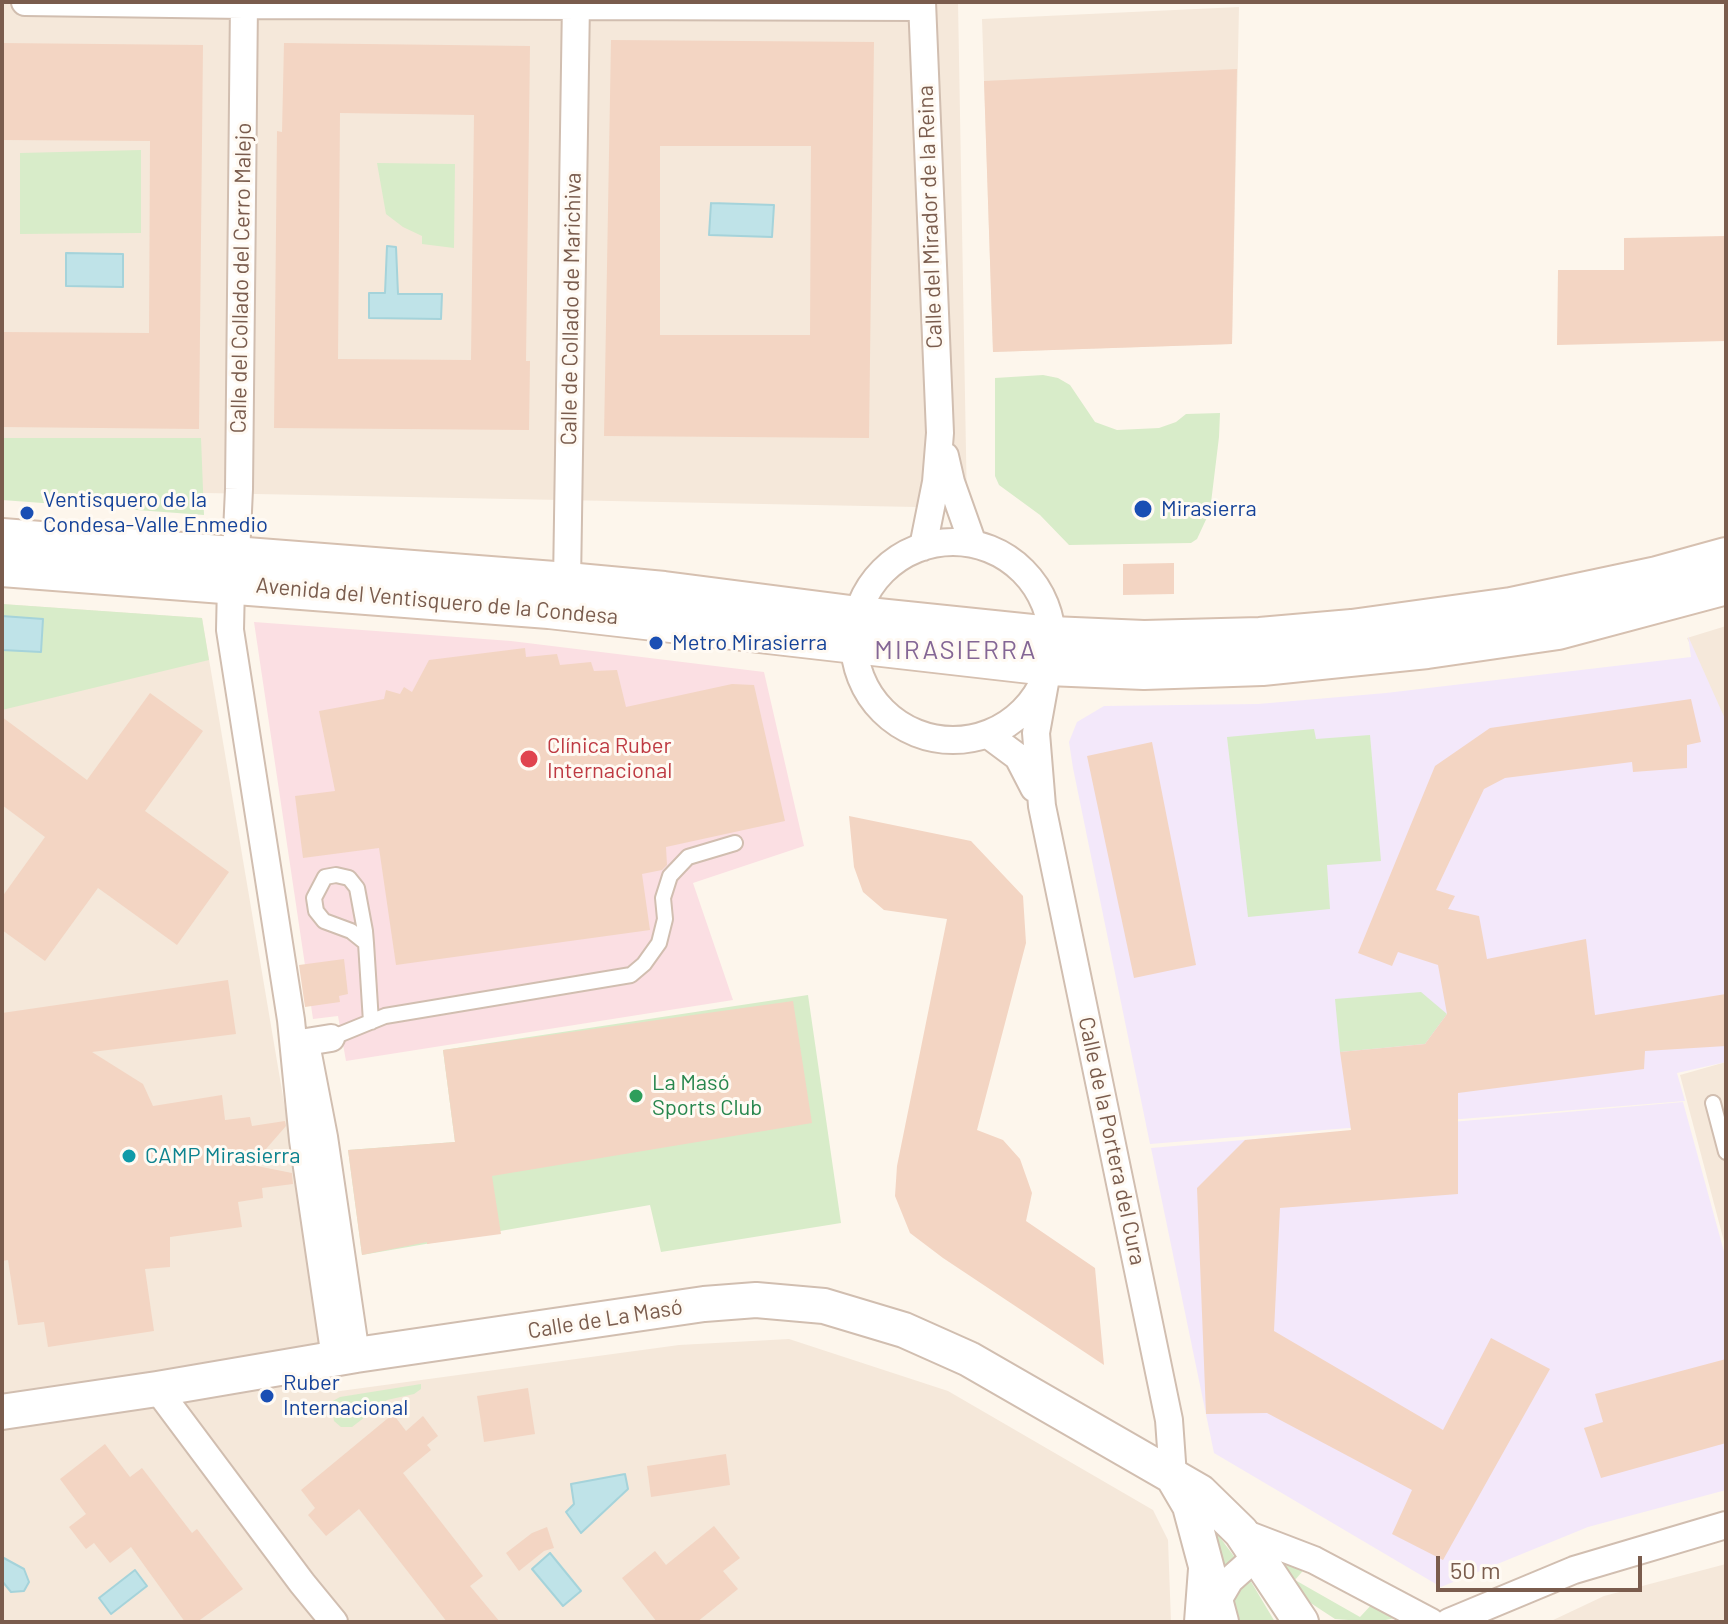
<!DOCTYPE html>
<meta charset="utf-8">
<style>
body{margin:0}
#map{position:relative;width:1728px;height:1624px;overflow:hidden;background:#fdf6ec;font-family:Barlow,sans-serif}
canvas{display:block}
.frame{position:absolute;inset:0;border:4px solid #7a5c4d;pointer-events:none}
.scale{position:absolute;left:1436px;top:1556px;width:206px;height:36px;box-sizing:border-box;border:4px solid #7a5c4d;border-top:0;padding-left:10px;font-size:24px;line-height:28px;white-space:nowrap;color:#7a5c4d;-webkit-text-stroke:6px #fffaf3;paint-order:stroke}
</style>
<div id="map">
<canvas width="1728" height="1624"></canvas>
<div class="frame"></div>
<div class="scale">50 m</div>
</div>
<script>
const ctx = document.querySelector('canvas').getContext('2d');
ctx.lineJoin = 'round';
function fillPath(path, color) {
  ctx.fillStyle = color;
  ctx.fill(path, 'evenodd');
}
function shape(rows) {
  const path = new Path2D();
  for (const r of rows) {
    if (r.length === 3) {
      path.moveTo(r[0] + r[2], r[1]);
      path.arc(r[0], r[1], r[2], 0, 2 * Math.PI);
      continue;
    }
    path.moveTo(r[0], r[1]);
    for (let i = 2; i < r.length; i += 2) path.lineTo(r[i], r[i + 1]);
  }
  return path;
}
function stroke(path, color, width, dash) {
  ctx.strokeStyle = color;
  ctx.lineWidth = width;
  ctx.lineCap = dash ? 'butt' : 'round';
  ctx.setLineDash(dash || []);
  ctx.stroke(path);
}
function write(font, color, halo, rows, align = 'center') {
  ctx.font = font + ' Barlow,sans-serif';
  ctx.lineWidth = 6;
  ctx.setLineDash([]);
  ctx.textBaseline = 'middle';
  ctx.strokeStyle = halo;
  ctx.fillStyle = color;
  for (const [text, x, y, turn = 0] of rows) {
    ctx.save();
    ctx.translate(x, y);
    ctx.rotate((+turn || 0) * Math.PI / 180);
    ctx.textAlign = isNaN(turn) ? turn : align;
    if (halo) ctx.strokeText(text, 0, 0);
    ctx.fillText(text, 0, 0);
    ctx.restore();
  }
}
fillPath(shape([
 [2,2,958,2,967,508,2,489],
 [1239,7,1232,344,993,352,982,19],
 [2,604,202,618,333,1392,679,1345,789,1339,948,1391,1153,1510,1168,1540,1171,1622,2,1622],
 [1726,626,1726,726,1687,638],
 [1726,1062,1726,1249,1680,1075],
 [1726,1564,1726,1622,1549,1622,1604,1596]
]), '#f5e8da');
fillPath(shape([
 [1688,636,1726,721,1726,1062,1677,1073,1685,1101,1150,1144,1073,768,1069,742,1077,722,1104,706,1258,704,1386,693,1691,657],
 [1683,1102,1726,1259,1726,1490,1588,1527,1441,1587,1214,1453,1151,1148]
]), '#f3e8fa');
fillPath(shape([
 [254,622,511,641,764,672,804,846,693,883,733,1000,346,1061,338,1016,313,1019]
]), '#fbdfe3');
fillPath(shape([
 [141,150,141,233,20,234,20,153],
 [377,163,455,164,454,248,422,244,422,236,403,227,386,214],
 [1043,375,1058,378,1070,385,1095,422,1117,430,1159,428,1176,422,1186,414,1220,413,1219,437,1210,511,1197,539,1191,543,1069,545,1040,515,999,485,995,476,995,378],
 [2,438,201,438,204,515,2,500],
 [2,604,202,618,209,660,2,710],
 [1314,729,1316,739,1370,735,1381,861,1327,865,1330,909,1248,917,1227,737],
 [1421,992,1447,1014,1425,1044,1340,1052,1335,999],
 [808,995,841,1223,661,1252,650,1205,362,1255,348,1150,455,1142,443,1050],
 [421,1384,421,1389,414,1394,387,1400,352,1427,341,1427,334,1421,331,1402,340,1397],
 [1213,1528,1236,1559,1222,1571],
 [1286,1562,1307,1566,1295,1580,1360,1617,1374,1602,1396,1618,1375,1622,1335,1619,1303,1598,1279,1565],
 [1250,1580,1275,1622,1239,1622,1233,1602,1237,1592]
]), '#d8ecc9');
const water = shape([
 [711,203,774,205,772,237,709,235,711,203],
 [387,246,396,247,398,294,442,294,441,319,369,318,369,293,385,293,387,246],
 [66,253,123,254,123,287,66,286,66,253],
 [2,616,43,619,41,652,2,650,2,616],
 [625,1474,628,1489,581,1533,566,1512,574,1504,571,1484,625,1474],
 [550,1553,581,1591,563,1606,532,1569,550,1553],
 [2,1557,24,1569,29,1582,24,1591,11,1592,2,1581,2,1557],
 [135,1570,147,1586,111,1614,99,1598,135,1570]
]);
fillPath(water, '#bfe3e8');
stroke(water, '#a5d3da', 2);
fillPath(shape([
 [611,40,874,42,869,438,604,436],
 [660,146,811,146,810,335,660,335],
 [2,43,203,45,199,429,2,427,2,332,149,333,150,141,2,140],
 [284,43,530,46,526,361,530,361,529,430,274,428,277,131,282,132],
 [340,113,474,115,471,360,338,359],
 [1237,69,1232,344,993,352,984,81],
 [1726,236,1726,341,1557,345,1558,270,1624,270,1624,238],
 [1174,563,1174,594,1123,595,1123,564],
 [525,648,526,657,557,654,560,665,591,662,594,671,617,670,626,707,732,684,754,685,785,821,666,847,667,865,662,870,642,874,650,930,396,965,379,848,303,858,295,796,335,791,319,711,384,699,386,690,400,694,404,687,412,692,429,660],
 [150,693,203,731,145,811,229,872,177,945,98,888,45,961,2,930,2,897,45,837,2,805,2,717,87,780],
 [1691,699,1701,742,1687,745,1687,768,1633,772,1632,762,1505,778,1484,789,1436,890,1455,896,1448,909,1479,916,1487,959,1586,939,1595,1015,1726,994,1726,1046,1645,1051,1644,1069,1458,1093,1458,1194,1280,1208,1274,1331,1443,1430,1491,1338,1550,1369,1443,1560,1392,1534,1412,1490,1267,1413,1206,1414,1197,1188,1245,1140,1351,1130,1340,1052,1425,1044,1447,1014,1438,965,1398,952,1392,966,1358,953,1435,766,1490,728],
 [1152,742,1196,965,1134,978,1087,756],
 [849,816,971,841,1023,896,1026,943,977,1130,1003,1140,1020,1159,1032,1193,1026,1221,1095,1268,1104,1365,943,1258,910,1233,895,1196,897,1166,947,919,884,910,863,892,854,867],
 [344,959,348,994,339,996,340,1002,305,1007,299,965],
 [228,980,236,1034,92,1052,143,1084,153,1106,222,1095,225,1120,250,1117,252,1126,285,1121,286,1126,252,1165,292,1173,293,1184,262,1188,263,1198,238,1202,242,1227,170,1237,170,1267,145,1269,154,1331,48,1347,44,1322,18,1325,8,1260,2,1261,2,1013],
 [793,1001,812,1123,492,1176,501,1234,427,1244,427,1242,362,1255,348,1150,455,1142,443,1050],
 [1726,1359,1726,1443,1601,1478,1584,1428,1603,1422,1595,1394],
 [528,1388,535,1434,484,1442,477,1396],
 [393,1414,406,1431,423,1416,438,1436,427,1445,431,1450,403,1473,483,1576,470,1586,500,1622,447,1622,359,1509,326,1536,308,1515,315,1508,301,1490],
 [105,1444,130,1477,142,1468,192,1533,197,1529,243,1589,197,1622,185,1622,131,1547,110,1563,94,1543,86,1549,69,1527,86,1514,60,1479],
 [726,1454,730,1485,651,1497,647,1466],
 [714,1526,740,1558,723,1571,738,1589,697,1622,657,1622,622,1578,655,1551,666,1565],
 [547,1527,554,1548,544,1551,519,1571,506,1553,532,1533]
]), '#f3d5c3');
const service = shape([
 [366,943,351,931,324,921,316,911,314,898,325,877,336,875,349,878,357,888,365,931,366,943,371,1022],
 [331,1038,385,1016,631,975,644,964,659,943,665,919,663,898,670,876,688,857,735,843],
 [1713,1103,1726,1152]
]);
const minor = shape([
 [25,2,244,5,922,7],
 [244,2,239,489,236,555,231,584,230,630,291,1020,303,1140,335,1358],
 [922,2,940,433,936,482,923,547],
 [945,456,951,482,973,544],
 [953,641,99],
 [563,595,567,582,576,2],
 [1048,666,1036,733,1042,806,1169,1420,1173,1476],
 [987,734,1018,757,1034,788],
 [294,1044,331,1038],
 [308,1054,324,1137,356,1355],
 [157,1389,302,1583,334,1622],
 [1241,1532,1314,1560,1431,1622],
 [1218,1609,1220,1597,1230,1580,1257,1556,1273,1549],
 [1198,1622,1202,1569],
 [1449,1622,1574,1570,1726,1525]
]);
const tertiary = shape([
 [2,1412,157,1389,356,1355,704,1304,756,1300,824,1306,904,1330,969,1359,1200,1492,1241,1532,1301,1622],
 [1173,1477,1190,1506,1221,1622]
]);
const secondary = shape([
 [2,538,567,582,664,591,858,616,1051,636,1144,640,1260,637,1352,629,1511,607,1657,576,1726,557],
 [2,567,549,609,1048,666,1144,670,1262,666,1427,649,1558,630,1726,585]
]);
stroke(service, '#d1beb0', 18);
stroke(minor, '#d1beb0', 30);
stroke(tertiary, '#d1beb0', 38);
stroke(secondary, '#d6c0b0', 42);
stroke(service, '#fff', 14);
stroke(minor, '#fff', 26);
stroke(tertiary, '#fff', 34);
stroke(secondary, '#fff', 38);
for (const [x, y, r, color] of [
 [1143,509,10,"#1a4fb4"],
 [27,513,8,"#1a4fb4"],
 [656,643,8,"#1a4fb4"],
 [529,759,10,"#e0444e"],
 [636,1096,8,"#2e9e5b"],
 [129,1156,8,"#0f9aa8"],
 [267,1396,8,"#1a4fb4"]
]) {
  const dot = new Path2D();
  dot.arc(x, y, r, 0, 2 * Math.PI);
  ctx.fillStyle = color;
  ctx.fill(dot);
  stroke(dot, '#fffaf3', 3);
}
write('22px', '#7a5c4d', '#fffaf3', [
 ["Calle del Mirador de la Reina",930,217,-92],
 ["Calle del Collado del Cerro Malejo",241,278,-89],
 ["Calle de Collado de Marichiva",571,309,-89],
 ["Avenida del Ventisquero de la Condesa",437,601,5],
 ["Calle de la Portera del Cura",1112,1141,78],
 ["Calle de La Masó",605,1319,-9]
]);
write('22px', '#164399', '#fffaf3', [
 ["Ventisquero de la",43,500],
 ["Condesa-Valle Enmedio",43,525],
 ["Mirasierra",1161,509],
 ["Metro Mirasierra",672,643],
 ["Ruber",283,1383],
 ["Internacional",283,1408]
], 'left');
write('22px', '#be3a42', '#fffaf3', [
 ["Clínica Ruber",547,746],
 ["Internacional",547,771]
], 'left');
write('22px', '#27864d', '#fffaf3', [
 ["La Masó",652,1083],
 ["Sports Club",652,1108]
], 'left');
write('22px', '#0d838f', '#fffaf3', [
 ["CAMP Mirasierra",145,1156]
], 'left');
ctx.letterSpacing = '2px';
write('26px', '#846695', '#fffaf3', [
 ["MIRASIERRA",956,650]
]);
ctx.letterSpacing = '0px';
</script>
